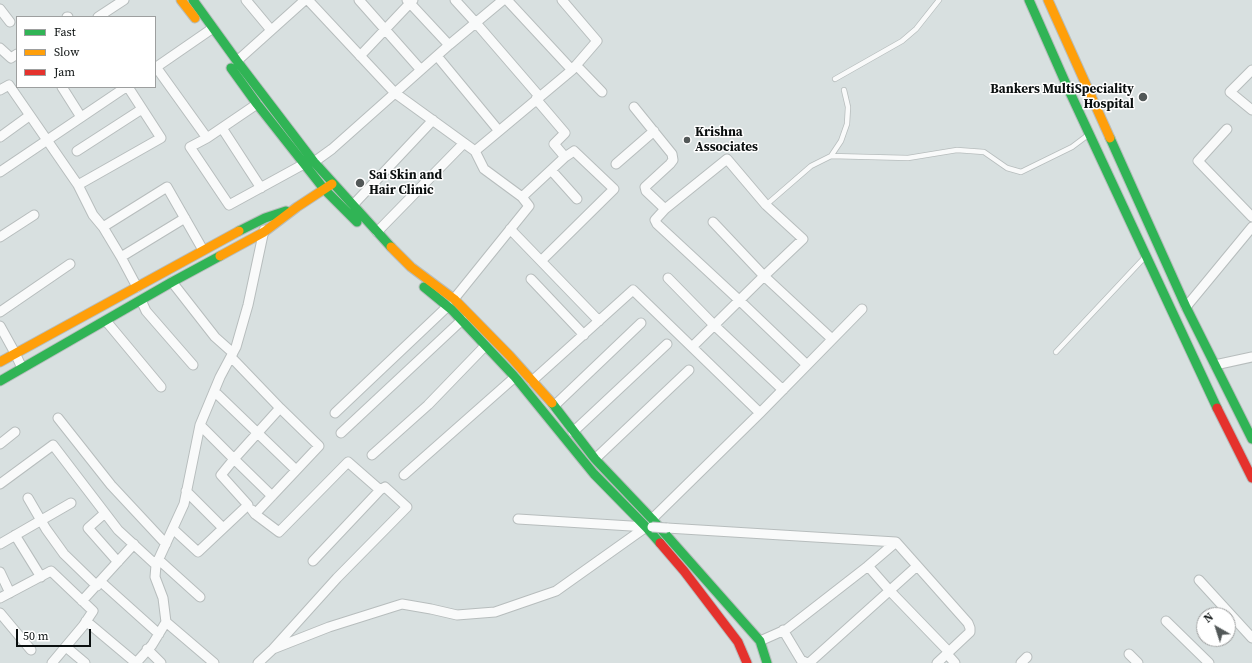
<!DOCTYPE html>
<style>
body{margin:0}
#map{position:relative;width:1252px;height:663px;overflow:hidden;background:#d8e0e0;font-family:"Source Serif 4",serif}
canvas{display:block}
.legend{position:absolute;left:16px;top:16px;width:140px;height:72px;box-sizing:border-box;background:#fff;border:1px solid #9d9f9f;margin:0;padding:5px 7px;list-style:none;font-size:12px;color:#0a0f0f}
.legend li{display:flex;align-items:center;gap:8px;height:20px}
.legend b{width:20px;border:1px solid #9d9f9f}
.north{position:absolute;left:1196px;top:607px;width:40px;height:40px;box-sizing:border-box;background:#fff;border:1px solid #9d9f9f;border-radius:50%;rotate:321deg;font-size:11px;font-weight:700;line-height:16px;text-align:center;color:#0a0f0f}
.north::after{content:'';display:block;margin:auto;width:14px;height:18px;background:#525858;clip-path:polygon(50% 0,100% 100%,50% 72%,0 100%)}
.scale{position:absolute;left:16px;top:629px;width:75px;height:18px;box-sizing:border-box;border:2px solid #0a0f0f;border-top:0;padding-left:5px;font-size:12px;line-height:14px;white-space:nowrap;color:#0a0f0f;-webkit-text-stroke:3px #fff;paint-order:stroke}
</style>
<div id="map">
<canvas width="1252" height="663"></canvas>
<ul class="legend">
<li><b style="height:5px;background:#30b455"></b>Fast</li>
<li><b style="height:5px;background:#ff9f0a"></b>Slow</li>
<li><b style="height:5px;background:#e5322d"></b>Jam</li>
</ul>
<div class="north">N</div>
<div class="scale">50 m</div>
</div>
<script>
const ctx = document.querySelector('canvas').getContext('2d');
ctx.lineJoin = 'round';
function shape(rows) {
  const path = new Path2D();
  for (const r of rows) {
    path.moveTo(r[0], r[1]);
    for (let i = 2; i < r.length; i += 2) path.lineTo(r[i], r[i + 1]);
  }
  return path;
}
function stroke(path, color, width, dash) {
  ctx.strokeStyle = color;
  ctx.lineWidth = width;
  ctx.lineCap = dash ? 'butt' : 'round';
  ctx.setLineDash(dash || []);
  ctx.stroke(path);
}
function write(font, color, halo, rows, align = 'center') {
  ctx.font = font + ' "Source Serif 4",serif';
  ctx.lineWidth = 3;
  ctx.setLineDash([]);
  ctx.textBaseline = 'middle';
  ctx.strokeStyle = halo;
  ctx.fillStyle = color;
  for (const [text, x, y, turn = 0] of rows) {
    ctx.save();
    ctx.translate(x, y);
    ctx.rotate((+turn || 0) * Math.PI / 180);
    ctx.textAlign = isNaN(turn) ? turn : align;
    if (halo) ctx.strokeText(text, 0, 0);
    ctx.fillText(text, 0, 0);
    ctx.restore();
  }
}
const lane = shape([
 [835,79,902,41,916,29,939,0],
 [831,156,841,141,847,124,848,107,844,90],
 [766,205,811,166,831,156,908,158,957,150,984,152,1007,168,1021,172,1072,147,1088,135],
 [1056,352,1145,257]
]);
const street = shape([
 [246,0,271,30],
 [308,0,395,93,464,143],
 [359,0,421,70],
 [407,0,449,45],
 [455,0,476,23,539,96],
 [562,0,597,41,572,70],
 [0,9,10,22],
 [67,17,68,17],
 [98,17,124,0],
 [0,48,11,58,17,54],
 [360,56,413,0],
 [437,56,499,131,572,70,507,0],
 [237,61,305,0],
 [576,65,602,92],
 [156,67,207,138,257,104],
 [155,68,213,28],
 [1252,70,1230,92,1252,110],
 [62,87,81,117],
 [0,90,9,85,78,185,93,215,103,227,121,257,137,287],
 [634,107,672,154,673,160,670,164,645,187,646,191,665,209],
 [222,128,261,188],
 [1227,129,1198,161,1252,217],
 [0,137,29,116],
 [207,138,190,147,229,205,304,164],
 [77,151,142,109],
 [475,151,484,169,522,197],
 [314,162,332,149,449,45,503,0],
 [616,164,654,131],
 [551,170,577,199],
 [0,172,126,87],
 [78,185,161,138,128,87],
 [353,205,433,120],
 [713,222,764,276,803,239,766,205,727,159,665,209,655,220,657,224,739,300,807,365],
 [103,227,167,187,203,250],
 [510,229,599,321],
 [377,232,464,143,475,151,499,131],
 [0,237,34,215],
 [121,257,185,218],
 [541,261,614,189,574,151,565,157],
 [668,278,714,325,783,390],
 [531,279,584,335],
 [172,282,215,337,233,353],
 [454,299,529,206,522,197,565,157,554,144,565,133,536,99],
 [141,300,146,311,193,365],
 [1186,307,1252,227],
 [0,312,70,264],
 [106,321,161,387],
 [0,326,15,353,22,368],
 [692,347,764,276,832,339],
 [1215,365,1252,357],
 [532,381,633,290,760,413],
 [214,391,296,470],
 [554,406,641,323],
 [335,413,448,306],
 [58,418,111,485,166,544],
 [200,425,234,459,280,408,231,357],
 [573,432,667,344],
 [341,433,462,320],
 [0,444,15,432],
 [372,455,428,405,485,346],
 [595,459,689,370],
 [404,475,515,377],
 [0,484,53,445,118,530,156,565],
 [186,491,223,528],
 [28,498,46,529,64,554,97,586],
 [252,510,255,514,319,446,280,408],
 [105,513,88,528,118,562],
 [255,514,279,532,348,462,380,490,313,561],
 [518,519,647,527],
 [652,519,760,413,862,309],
 [667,528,896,542,868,566,787,629,760,641],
 [173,529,198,552,248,505,221,475,234,459,272,496],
 [15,535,41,577],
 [896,542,968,623,970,628,970,632,937,663],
 [0,544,71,503],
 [159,560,200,597],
 [868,566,890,591,949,652],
 [0,572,10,593],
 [1199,580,1252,638],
 [100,581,159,634],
 [0,598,51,571,93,611,83,626,52,663],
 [82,601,134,544],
 [0,613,31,650],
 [86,621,136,663],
 [1166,621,1209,663],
 [166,622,214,663],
 [783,630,801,660,807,663],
 [66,647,85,663],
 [147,649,161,663],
 [273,649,329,627,402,604,431,609,457,615,495,612,556,591,646,527],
 [947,654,955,663],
 [1129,654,1138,663],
 [136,663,152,645,166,622,163,598,155,577,156,565,184,504,200,425,220,377,236,347,248,305,264,230],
 [258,663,273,649,337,578,407,507,385,487,380,490],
 [809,663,917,566],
 [1021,663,1027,657]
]);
const fast = shape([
 [193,0,237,61,314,162,391,247],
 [1029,0,1066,84,1217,408],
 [231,68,257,104,324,189,357,222],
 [1110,138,1186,307,1252,439],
 [239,231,265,218,286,211],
 [424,287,452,310,515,377,594,474,646,527,660,543],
 [0,381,172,282,220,256],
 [552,403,595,459,652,519,760,641,767,663]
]);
const slow = shape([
 [181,0,195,18],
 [1048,0,1110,138],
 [391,247,411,267,454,299,509,355,552,403],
 [220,256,264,232,297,207,332,184],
 [0,362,239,231]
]);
const jam = shape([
 [1217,408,1252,478],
 [660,543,684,571,738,642,747,663]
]);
stroke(lane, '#b7bdbd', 6);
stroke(street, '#b7bdbd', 11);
stroke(fast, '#b7bdbd', 11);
stroke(slow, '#b7bdbd', 11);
stroke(jam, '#b7bdbd', 11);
stroke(lane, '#f9fafa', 4.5);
stroke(street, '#f9fafa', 9);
stroke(fast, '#30b455', 9);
stroke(slow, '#ff9f0a', 9);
stroke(jam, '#e5322d', 9);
const streetBridge = shape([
 [652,527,667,528]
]);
stroke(streetBridge, '#b7bdbd', 11, []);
stroke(streetBridge, '#f9fafa', 9);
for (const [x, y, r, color] of [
 [1143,97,5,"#525858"],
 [687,140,4,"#525858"],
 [360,183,5,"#525858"]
]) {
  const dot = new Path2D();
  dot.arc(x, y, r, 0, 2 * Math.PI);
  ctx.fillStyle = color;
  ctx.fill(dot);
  stroke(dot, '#fff', 1.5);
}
write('bold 13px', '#0a0f0f', '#fff', [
 ["Bankers MultiSpeciality",1134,90,"right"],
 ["Hospital",1134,105,"right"],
 ["Krishna",695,133],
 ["Associates",695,148],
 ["Sai Skin and",369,176],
 ["Hair Clinic",369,191]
], 'left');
</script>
